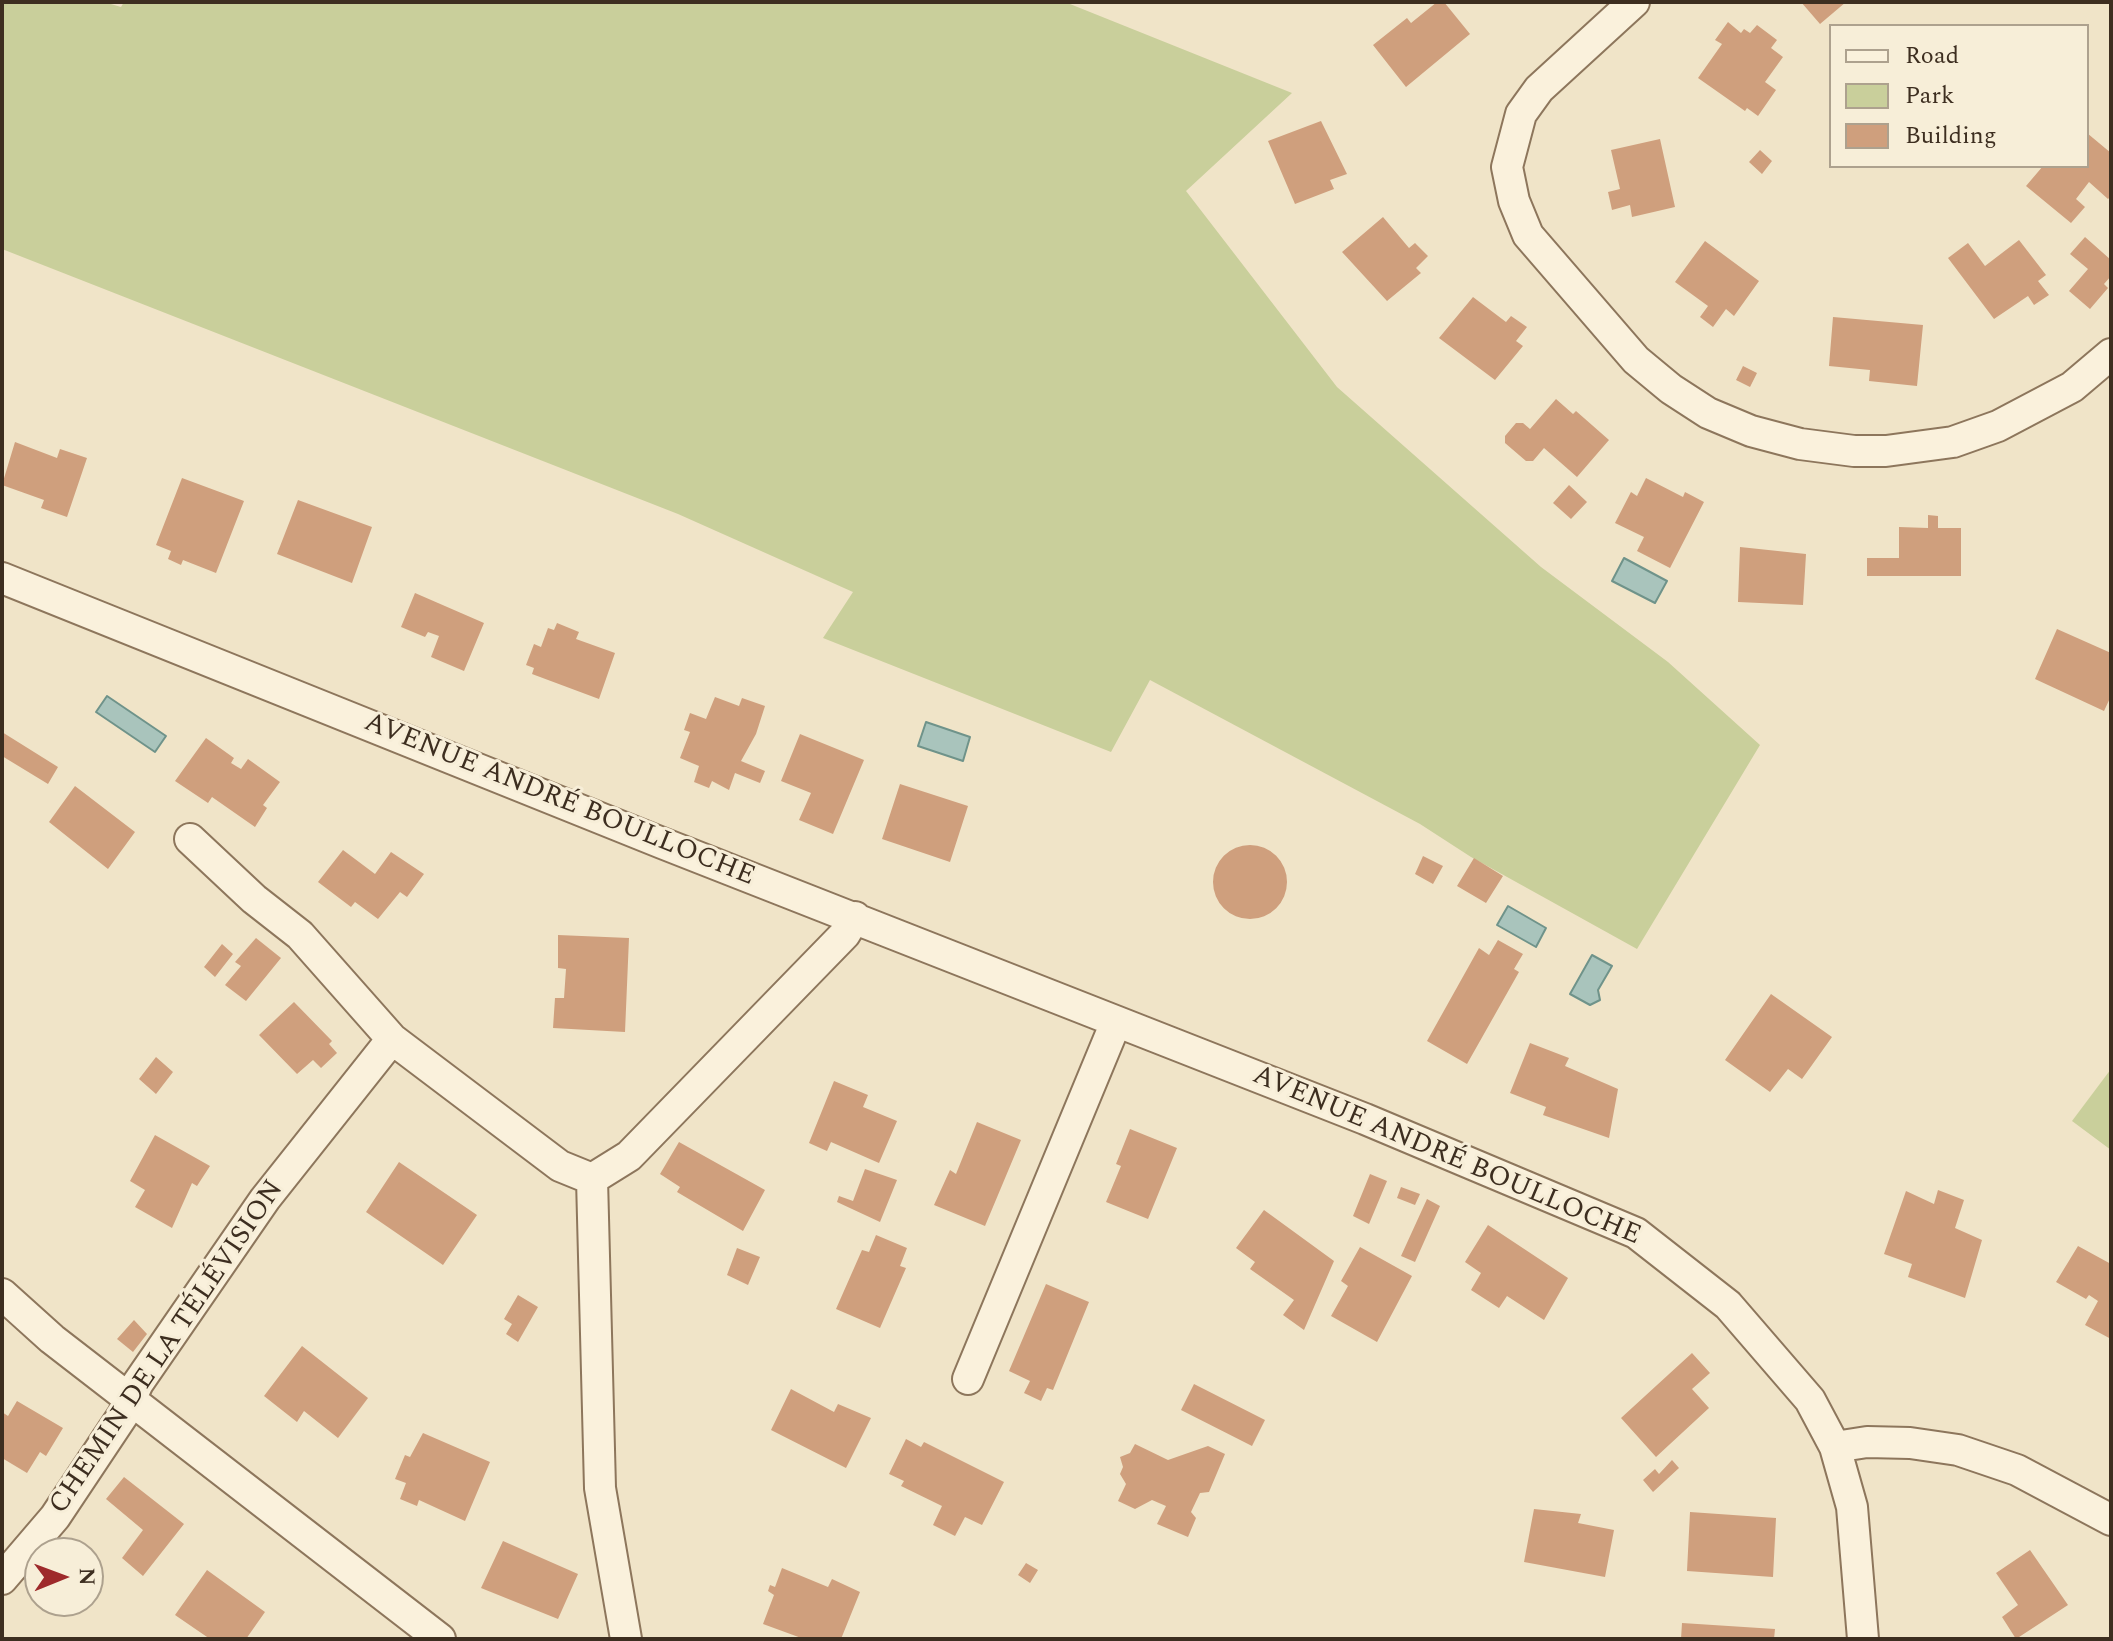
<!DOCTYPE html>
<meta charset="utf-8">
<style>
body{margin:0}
#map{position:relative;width:2113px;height:1641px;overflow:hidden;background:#f0e4c8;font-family:Spectral,serif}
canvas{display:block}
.frame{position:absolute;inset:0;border:4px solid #3d2e20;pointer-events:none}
.legend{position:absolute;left:1829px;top:24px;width:260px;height:144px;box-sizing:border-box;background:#f7eed8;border:2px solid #ada18e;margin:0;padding:10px 14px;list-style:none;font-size:24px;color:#3d2e20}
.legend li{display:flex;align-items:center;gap:16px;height:40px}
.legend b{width:40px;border:2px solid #ada18e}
.north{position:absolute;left:24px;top:1537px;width:80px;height:80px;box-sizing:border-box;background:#f7eed8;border:2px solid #ada18e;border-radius:50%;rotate:89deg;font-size:22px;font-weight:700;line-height:32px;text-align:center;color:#3d2e20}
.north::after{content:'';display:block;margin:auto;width:28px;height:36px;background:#9e2a2b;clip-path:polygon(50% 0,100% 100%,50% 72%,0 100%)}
</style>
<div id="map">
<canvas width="2113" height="1641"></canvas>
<div class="frame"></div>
<ul class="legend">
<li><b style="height:10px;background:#faf1dc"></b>Road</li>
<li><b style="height:22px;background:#c9cf9b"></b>Park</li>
<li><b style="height:22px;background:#cf9f7d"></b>Building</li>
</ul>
<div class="north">N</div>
</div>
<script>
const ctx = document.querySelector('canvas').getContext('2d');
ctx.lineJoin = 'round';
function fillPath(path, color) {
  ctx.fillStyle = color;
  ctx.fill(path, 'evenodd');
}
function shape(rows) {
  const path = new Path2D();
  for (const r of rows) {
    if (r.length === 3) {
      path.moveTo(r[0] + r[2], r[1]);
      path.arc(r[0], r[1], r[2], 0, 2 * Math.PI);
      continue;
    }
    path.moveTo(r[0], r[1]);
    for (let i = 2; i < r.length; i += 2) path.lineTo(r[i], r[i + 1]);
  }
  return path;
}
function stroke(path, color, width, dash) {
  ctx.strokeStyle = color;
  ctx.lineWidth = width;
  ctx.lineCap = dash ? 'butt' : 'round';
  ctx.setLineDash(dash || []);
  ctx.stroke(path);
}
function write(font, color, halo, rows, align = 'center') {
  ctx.font = font + ' Spectral,serif';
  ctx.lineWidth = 6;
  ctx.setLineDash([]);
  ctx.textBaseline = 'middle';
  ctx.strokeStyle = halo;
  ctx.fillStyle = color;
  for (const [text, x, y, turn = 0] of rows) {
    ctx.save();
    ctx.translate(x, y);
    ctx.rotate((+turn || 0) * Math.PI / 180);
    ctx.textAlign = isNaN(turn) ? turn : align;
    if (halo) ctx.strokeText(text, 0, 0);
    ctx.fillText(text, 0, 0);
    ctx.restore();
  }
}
fillPath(shape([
 [2,2,104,2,121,7,124,2,1065,2,1292,93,1186,191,1337,387,1541,567,1668,662,1760,745,1637,949,1471,857,1420,824,1150,680,1111,752,823,638,853,592,678,514,2,249],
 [2111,1069,2111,1150,2072,1121]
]), '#c9cf9b');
const water = shape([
 [1624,558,1667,581,1655,603,1612,581,1624,558],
 [107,696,166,736,155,752,96,712,107,696],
 [926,722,970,737,963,761,918,746,926,722],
 [1508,906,1546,928,1536,947,1497,925,1508,906],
 [1592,955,1612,966,1598,990,1600,1000,1590,1005,1570,994,1592,955]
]);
fillPath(water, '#a9c4bc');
stroke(water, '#6f938a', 2);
fillPath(shape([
 [1437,2,1444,2,1470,34,1406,87,1373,45,1407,18,1411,23],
 [1801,2,1846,2,1820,24],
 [1728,22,1741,33,1744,29,1750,33,1757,25,1777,40,1771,48,1783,57,1765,82,1776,90,1758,116,1747,108,1745,111,1698,78,1722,44,1715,40],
 [1321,121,1347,174,1330,180,1334,189,1295,204,1268,141],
 [2087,133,2111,153,2111,196,2108,199,2089,182,2076,199,2085,207,2071,223,2026,186,2043,166,2087,166],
 [1660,139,1675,207,1632,217,1630,205,1612,210,1608,192,1620,189,1611,150],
 [1760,150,1772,161,1762,174,1749,162],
 [1383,217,1409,248,1415,243,1428,256,1416,268,1421,273,1387,301,1342,252],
 [2085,237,2111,260,2111,276,2104,284,2108,288,2090,309,2069,291,2088,269,2070,254],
 [2019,240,2046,275,2038,281,2049,295,2034,305,2028,296,1994,319,1948,258,1968,243,1985,266],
 [1705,241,1759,281,1734,316,1726,309,1713,327,1700,317,1708,306,1675,282],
 [1473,297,1506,322,1511,316,1527,327,1516,341,1523,346,1495,380,1439,338],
 [1833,317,1923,325,1917,386,1869,381,1870,370,1829,366],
 [1743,366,1757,373,1750,387,1736,380],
 [1556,399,1573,414,1576,411,1609,440,1577,477,1544,448,1533,461,1526,461,1505,443,1505,436,1516,423,1523,423,1530,429],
 [15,442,57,458,60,449,87,458,67,517,41,508,44,500,2,485],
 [182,478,244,501,216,573,183,560,181,565,168,559,171,551,156,545],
 [1646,478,1683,497,1685,492,1704,502,1670,568,1637,551,1644,537,1615,523,1631,492,1637,496],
 [1569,485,1587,502,1571,519,1553,503],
 [298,500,372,527,352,583,277,554],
 [1928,515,1938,516,1938,528,1961,528,1961,576,1867,576,1867,558,1899,558,1899,527,1928,528],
 [1740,547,1806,554,1803,605,1738,602],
 [415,593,484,623,464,671,431,657,439,636,428,632,425,637,401,627],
 [557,623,579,632,576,639,615,653,599,699,532,674,534,668,526,665,534,644,541,647,548,628,554,630],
 [2057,629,2111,653,2111,696,2104,711,2035,679],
 [715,697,739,706,742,698,765,706,756,734,741,761,765,771,760,783,735,773,729,790,712,781,709,788,694,782,699,766,680,758,690,732,684,730,690,713,706,719],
 [2,732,58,767,48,784,2,756],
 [800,734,864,760,833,834,799,820,811,793,781,781],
 [206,738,234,758,231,763,241,769,248,759,280,782,263,805,267,808,255,827,212,797,208,803,175,781],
 [900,784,968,806,950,862,882,839],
 [75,786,135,832,108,869,49,822],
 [1250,882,37],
 [343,850,375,874,391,852,424,874,407,897,400,892,378,919,355,902,351,907,318,882],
 [1423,856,1443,866,1433,884,1415,874],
 [1474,858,1503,876,1486,903,1457,886],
 [558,935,629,938,625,1032,553,1028,555,998,564,998,566,969,558,968],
 [256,938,281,958,246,1001,225,985,241,966,235,962],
 [1498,940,1523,954,1514,969,1519,972,1467,1064,1427,1041,1479,948,1489,955],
 [222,944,233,954,215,977,204,967],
 [1771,994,1832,1037,1802,1079,1788,1069,1770,1092,1725,1060],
 [294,1002,332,1041,329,1044,337,1053,321,1068,313,1060,297,1074,259,1035],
 [1530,1043,1569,1058,1565,1066,1618,1089,1609,1138,1543,1115,1546,1107,1510,1093],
 [156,1057,173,1072,156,1094,139,1079],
 [834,1081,868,1095,863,1107,897,1121,879,1163,831,1142,827,1151,809,1143],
 [977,1122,1021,1140,985,1226,934,1205,950,1170,956,1174],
 [1130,1129,1177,1148,1148,1219,1106,1202,1121,1166,1116,1164],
 [155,1135,210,1166,197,1186,192,1183,172,1228,135,1207,145,1190,130,1181],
 [679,1142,765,1190,743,1231,677,1192,680,1187,660,1174],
 [399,1162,477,1215,443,1265,366,1212],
 [865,1169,897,1180,880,1222,837,1202,839,1196,853,1201],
 [1370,1174,1387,1181,1369,1224,1353,1216],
 [1401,1187,1420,1194,1415,1205,1397,1198],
 [1938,1190,1964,1200,1955,1228,1982,1240,1965,1298,1908,1277,1912,1264,1884,1254,1906,1191,1934,1204],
 [1427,1199,1440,1206,1415,1262,1401,1256],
 [1264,1210,1334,1261,1304,1330,1283,1315,1294,1300,1250,1269,1255,1262,1236,1248],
 [1488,1225,1568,1278,1544,1320,1507,1296,1499,1308,1471,1290,1481,1273,1465,1262],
 [876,1235,907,1248,900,1266,906,1268,880,1328,836,1309,862,1250,869,1252],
 [2078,1246,2111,1264,2111,1339,2085,1325,2098,1301,2089,1295,2086,1299,2056,1282],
 [1360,1247,1412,1276,1377,1342,1331,1316,1348,1286,1341,1281],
 [737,1248,760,1257,748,1285,727,1275],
 [1046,1284,1089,1302,1053,1390,1047,1388,1041,1401,1024,1393,1030,1381,1009,1371],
 [518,1295,538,1307,518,1342,506,1334,512,1324,504,1319],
 [134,1320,147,1334,133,1352,117,1339],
 [302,1346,368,1398,338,1438,304,1411,297,1422,264,1396],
 [1692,1353,1710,1373,1692,1389,1709,1408,1656,1457,1621,1418],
 [1194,1384,1265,1420,1252,1446,1181,1410],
 [791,1389,834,1412,838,1404,871,1418,846,1468,771,1430],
 [17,1401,63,1428,46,1456,40,1452,27,1473,2,1458,2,1412,8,1416],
 [423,1433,490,1462,465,1521,419,1500,417,1506,400,1499,406,1483,395,1479,405,1455,410,1457],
 [906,1439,921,1447,924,1442,1004,1482,982,1525,965,1517,955,1536,933,1525,942,1506,901,1486,904,1481,889,1474],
 [1135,1444,1168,1460,1208,1446,1225,1454,1209,1492,1200,1493,1191,1512,1196,1518,1188,1537,1157,1524,1166,1506,1152,1500,1135,1509,1118,1501,1126,1484,1120,1474,1123,1467,1120,1457,1130,1453],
 [1672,1460,1679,1468,1653,1492,1643,1480,1655,1469,1659,1474],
 [124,1477,184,1524,143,1576,122,1558,143,1530,106,1499],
 [1534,1509,1581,1514,1578,1523,1614,1530,1605,1577,1524,1562],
 [1690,1512,1776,1518,1773,1577,1687,1571],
 [503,1541,578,1574,558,1619,481,1588],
 [2030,1550,2068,1605,2016,1639,2002,1617,2018,1605,1996,1573],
 [1026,1563,1038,1570,1030,1583,1018,1575],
 [782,1568,828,1587,832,1579,860,1592,841,1639,804,1639,763,1624,774,1595,768,1591,770,1585,775,1587],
 [207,1570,265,1612,246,1639,210,1639,175,1615],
 [1682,1623,1775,1629,1774,1639,1681,1639]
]), '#cf9f7d');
const street = shape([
 [1634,2,1539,89,1521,114,1507,167,1514,201,1528,235,1636,360,1671,389,1708,413,1751,431,1800,444,1854,451,1886,451,1953,442,1998,426,2072,387,2111,354],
 [2,578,662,843,1365,1119,1636,1233,1728,1305,1810,1400,1835,1447,1852,1507,1863,1639],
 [190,839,254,899,300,935,392,1039,560,1166,592,1179],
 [592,1179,600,1488,626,1639],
 [592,1179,629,1156,845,934,855,917],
 [2,1294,52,1339,440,1639],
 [968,1379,1116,1022],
 [1835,1447,1867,1442,1910,1443,1958,1450,2017,1470,2111,1520],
 [2,1579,55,1517,123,1415,138,1383,265,1199,392,1039]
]);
stroke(street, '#8d765c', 34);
stroke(street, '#faf1dc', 30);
write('28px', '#3d2e20', '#f7eed8', [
 ["AVENUE ANDRÉ BOULLOCHE",559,801,22],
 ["AVENUE ANDRÉ BOULLOCHE",1446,1157,23],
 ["CHEMIN DE LA TÉLÉVISION",168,1348,-56]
]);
</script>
